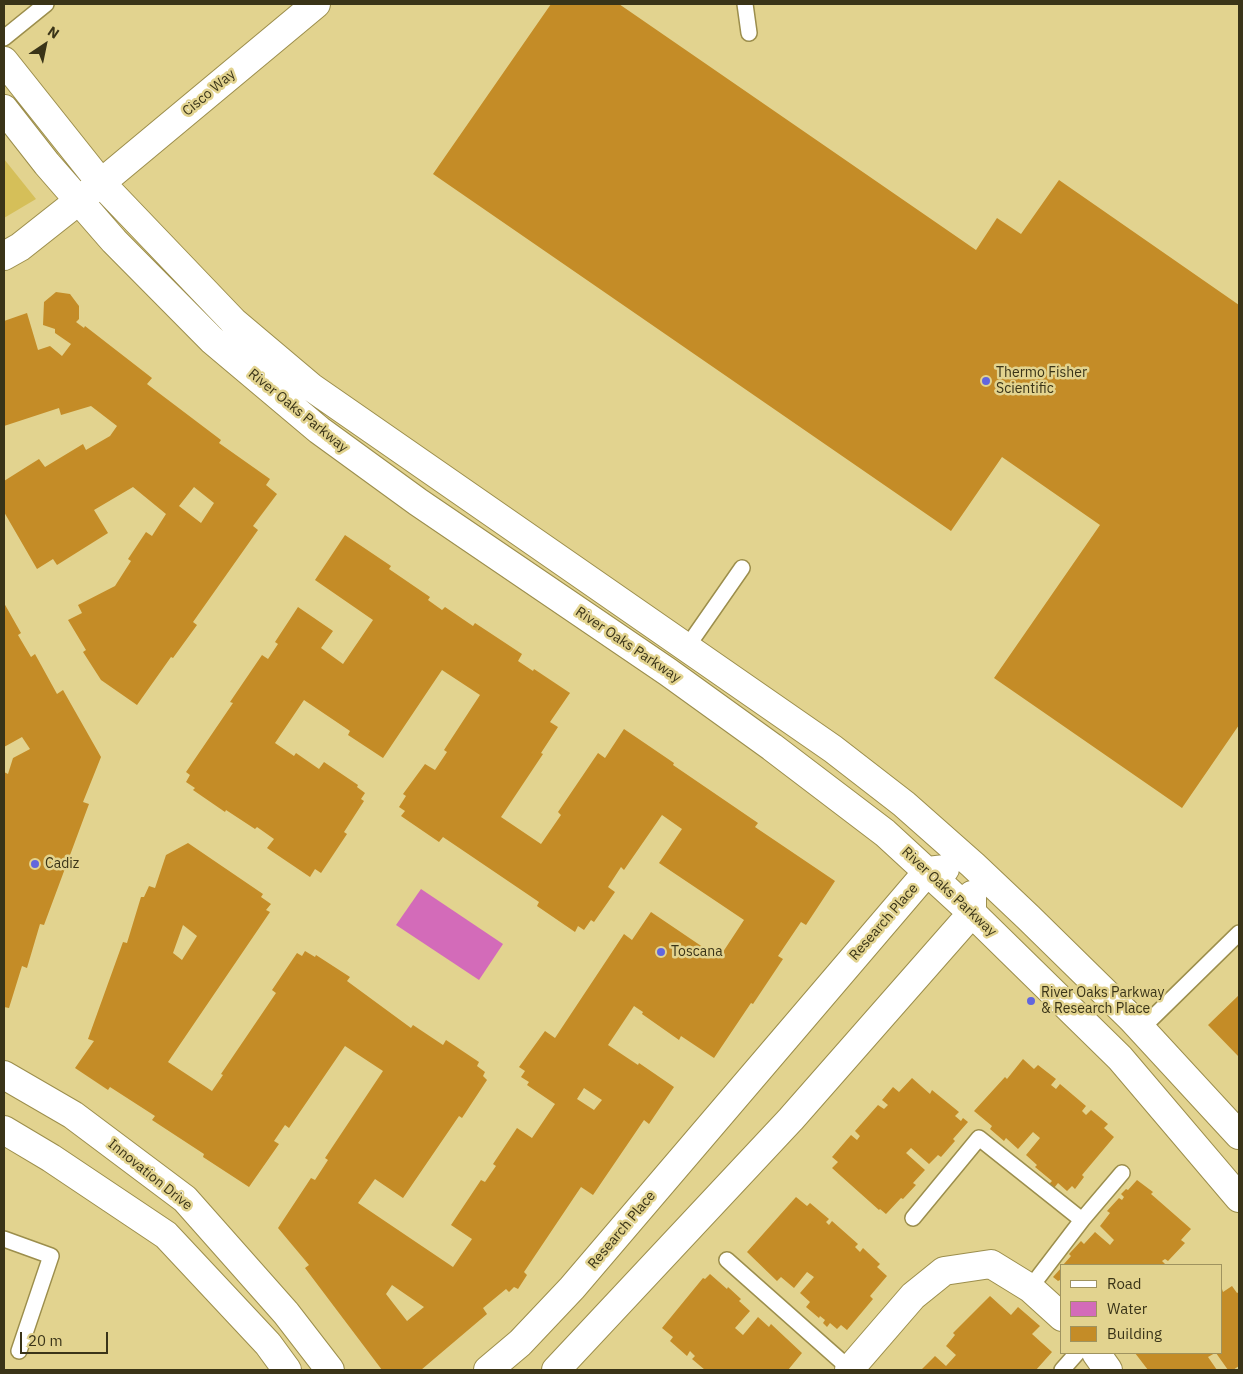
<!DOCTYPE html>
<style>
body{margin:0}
#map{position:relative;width:1243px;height:1374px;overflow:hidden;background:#e2d38f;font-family:"IBM Plex Sans",sans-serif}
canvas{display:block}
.frame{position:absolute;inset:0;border:5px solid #3a3418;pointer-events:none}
.legend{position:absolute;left:1060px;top:1264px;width:162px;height:90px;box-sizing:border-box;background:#e2d38f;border:1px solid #9f935f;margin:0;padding:6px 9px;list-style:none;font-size:15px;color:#3a3418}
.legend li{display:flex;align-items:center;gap:10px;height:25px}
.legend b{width:25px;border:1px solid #9f935f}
.north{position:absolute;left:20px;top:20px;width:50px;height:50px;-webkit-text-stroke:4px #e2d38f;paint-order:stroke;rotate:34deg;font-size:14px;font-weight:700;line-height:20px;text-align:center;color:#3a3418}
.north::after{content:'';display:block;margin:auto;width:18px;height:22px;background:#3a3418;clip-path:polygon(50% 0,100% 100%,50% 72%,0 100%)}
.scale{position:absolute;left:20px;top:1332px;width:88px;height:22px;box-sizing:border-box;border:2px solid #3a3418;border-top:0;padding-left:6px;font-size:15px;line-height:18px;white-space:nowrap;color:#3a3418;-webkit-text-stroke:4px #e2d38f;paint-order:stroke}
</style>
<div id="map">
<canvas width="1243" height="1374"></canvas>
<div class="frame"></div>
<ul class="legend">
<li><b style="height:6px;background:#fff"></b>Road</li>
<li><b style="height:14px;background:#d36bb9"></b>Water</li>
<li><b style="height:14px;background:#c48c27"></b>Building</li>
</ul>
<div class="north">N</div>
<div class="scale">20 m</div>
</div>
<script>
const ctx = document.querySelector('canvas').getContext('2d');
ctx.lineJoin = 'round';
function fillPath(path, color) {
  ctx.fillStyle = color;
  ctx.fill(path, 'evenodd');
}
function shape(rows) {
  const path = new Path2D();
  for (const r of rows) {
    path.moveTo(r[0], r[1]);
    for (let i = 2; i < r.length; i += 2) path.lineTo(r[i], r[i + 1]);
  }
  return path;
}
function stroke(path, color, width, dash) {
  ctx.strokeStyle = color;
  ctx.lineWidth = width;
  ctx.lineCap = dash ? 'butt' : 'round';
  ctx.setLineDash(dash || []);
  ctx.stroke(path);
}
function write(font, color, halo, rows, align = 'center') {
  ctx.font = font + ' "IBM Plex Sans",sans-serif';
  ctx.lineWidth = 5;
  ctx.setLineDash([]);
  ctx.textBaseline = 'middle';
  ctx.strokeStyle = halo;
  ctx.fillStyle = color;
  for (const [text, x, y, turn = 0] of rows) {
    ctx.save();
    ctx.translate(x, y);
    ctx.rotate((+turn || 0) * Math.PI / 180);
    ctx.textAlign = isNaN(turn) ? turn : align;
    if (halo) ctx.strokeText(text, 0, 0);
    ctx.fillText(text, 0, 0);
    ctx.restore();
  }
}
fillPath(shape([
 [4,159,36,199,4,218]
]), '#d5bf59');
fillPath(shape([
 [421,889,503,944,479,980,396,925]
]), '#d36bb9');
fillPath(shape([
 [551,4,619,4,976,250,997,218,1021,234,1059,180,1239,305,1239,725,1182,808,994,678,1100,525,1002,457,951,531,433,174],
 [56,292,70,294,79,306,79,319,76,322,84,328,85,326,152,378,147,384,221,440,219,443,270,479,266,485,277,494,253,526,258,530,193,622,197,625,173,658,171,657,137,705,101,680,83,652,86,650,68,620,82,613,78,605,115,586,131,561,128,559,146,532,152,536,166,514,133,487,94,510,108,533,57,565,53,559,37,569,4,512,4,481,39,459,45,467,83,444,86,450,110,436,117,426,91,406,61,415,59,408,4,426,4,321,27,313,38,350,50,346,62,356,71,344,55,333,55,329,43,325,44,302],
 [194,487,214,503,201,523,179,506],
 [345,535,391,566,389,569,430,597,428,600,442,610,445,607,473,626,475,623,522,654,518,661,533,671,534,669,570,693,550,722,558,727,541,753,543,754,501,817,541,844,561,815,558,812,598,753,605,758,624,729,674,763,673,765,758,823,755,827,835,881,806,925,801,922,778,956,783,959,753,1004,751,1003,714,1058,681,1036,679,1040,642,1014,643,1012,634,1006,608,1045,638,1065,639,1063,674,1087,649,1124,644,1120,593,1195,581,1187,524,1272,527,1275,518,1289,514,1287,509,1292,506,1289,483,1308,487,1314,421,1370,382,1370,305,1268,309,1265,278,1228,311,1178,315,1180,328,1160,325,1158,383,1071,345,1046,289,1128,285,1125,274,1141,279,1144,249,1187,203,1157,204,1154,152,1120,155,1116,110,1087,108,1090,75,1068,94,1041,88,1039,123,942,127,943,141,897,144,897,149,886,155,888,166,855,188,843,263,894,261,897,271,904,266,910,270,912,168,1062,212,1091,223,1075,221,1074,276,993,272,990,297,953,302,956,305,951,315,957,316,955,350,977,347,981,411,1028,413,1025,443,1045,446,1040,479,1062,477,1066,485,1072,483,1076,487,1080,462,1118,459,1116,403,1198,375,1179,358,1203,453,1267,472,1239,451,1225,481,1180,485,1182,496,1166,493,1164,517,1128,532,1138,555,1104,527,1085,529,1082,521,1077,525,1071,519,1067,545,1031,555,1038,624,934,632,940,651,912,719,958,744,920,659,863,682,829,662,815,624,870,621,867,608,887,615,892,594,922,591,920,584,930,578,926,575,932,537,906,539,902,443,837,439,842,401,816,405,811,399,807,406,796,403,794,425,764,435,770,447,752,444,750,480,695,442,670,383,758,348,735,350,731,304,700,275,743,294,756,296,753,319,769,324,762,358,785,357,787,365,793,361,799,364,801,344,832,347,834,321,873,315,869,310,877,267,848,274,839,257,827,255,829,226,810,225,812,193,790,195,788,186,782,190,775,186,772,233,703,230,702,262,655,268,659,278,644,275,642,298,607,333,631,321,648,343,664,373,620,315,580],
 [183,925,197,936,182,960,173,953],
 [584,1088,602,1100,594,1110,577,1099],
 [392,1285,424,1307,407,1321,386,1294],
 [4,603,21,633,18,635,31,657,35,654,57,694,63,690,101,757,83,802,89,804,44,925,40,924,27,968,22,966,9,1008,4,1007,4,772,8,774,13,758,30,749,22,737,4,747],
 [1239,995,1239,1057,1208,1025],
 [1023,1059,1034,1069,1038,1065,1056,1079,1051,1085,1056,1089,1060,1084,1086,1106,1082,1111,1086,1115,1091,1110,1108,1124,1104,1128,1114,1137,1082,1175,1084,1177,1075,1189,1072,1186,1067,1191,1058,1183,1054,1188,1049,1184,1052,1181,1035,1167,1037,1165,1026,1155,1040,1138,1033,1132,1018,1149,1006,1138,1004,1141,990,1129,992,1126,974,1111,1005,1077,1007,1079],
 [912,1078,930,1094,932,1090,959,1112,955,1116,961,1121,963,1118,968,1122,953,1139,955,1141,941,1157,938,1155,929,1164,911,1148,906,1153,925,1170,913,1183,916,1185,903,1199,901,1198,886,1214,880,1209,879,1210,832,1168,838,1162,832,1157,851,1135,857,1140,860,1136,855,1131,878,1105,884,1109,888,1105,882,1100,893,1087,899,1092],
 [1137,1180,1153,1192,1151,1194,1191,1229,1181,1240,1185,1243,1168,1261,1165,1259,1162,1261,1166,1265,1063,1265,1071,1256,1069,1254,1081,1241,1084,1244,1095,1232,1110,1245,1114,1240,1100,1226,1110,1213,1107,1211,1119,1198,1122,1200,1124,1197,1121,1194,1126,1189,1128,1190],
 [796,1197,807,1206,810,1203,829,1219,826,1222,829,1225,832,1221,858,1244,855,1247,860,1252,863,1248,880,1264,877,1267,887,1276,870,1296,873,1299,847,1330,841,1325,837,1329,830,1323,827,1327,823,1323,825,1320,820,1316,819,1318,806,1307,810,1302,800,1293,814,1277,807,1272,794,1288,781,1277,777,1281,747,1252],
 [1062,1267,1062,1282,1060,1280,1058,1281,1053,1277],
 [710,1274,727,1289,728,1287,741,1299,739,1301,750,1311,735,1328,743,1335,758,1317,769,1327,771,1324,802,1353,788,1370,705,1370,692,1359,695,1356,690,1351,687,1356,670,1341,673,1337,662,1328,703,1278,705,1279],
 [1232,1286,1237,1293,1239,1292,1239,1366,1233,1370,1228,1370,1216,1353,1222,1353,1222,1289,1223,1292],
 [990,1296,1011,1315,1018,1307,1040,1326,1032,1334,1052,1352,1036,1370,921,1370,935,1356,946,1366,956,1355,946,1346,955,1335,953,1333],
 [1135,1353,1215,1353,1208,1357,1217,1370,1148,1370]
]), '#c48c27');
const service = shape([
 [745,4,749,33],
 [4,38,46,4],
 [687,647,742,568],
 [1141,1029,1239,933],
 [913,1218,979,1138,1082,1220],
 [4,1239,51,1256,19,1351],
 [727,1260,850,1369],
 [1030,1288,1082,1220,1122,1173],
 [1062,1370,1077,1353]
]);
const minor = shape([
 [4,256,20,247,101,183],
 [4,1075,73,1115,185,1199,286,1313,330,1370],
 [4,1130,51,1158,166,1235,268,1344,287,1370],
 [1096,1353,1108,1370],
 [849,1370,913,1296,944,1271,991,1264,1030,1288,1062,1317]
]);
const tertiary = shape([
 [4,61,101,183,234,322,311,387,833,749,904,804,973,865,1029,918,1132,1019,1239,1135],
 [4,109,47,164,114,241,212,340,319,430,418,502,668,672,772,747,885,833,972,913,1120,1058,1239,1198],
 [101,183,316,4],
 [488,1370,520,1343,572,1288,928,871,945,869],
 [556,1370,791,1119,972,913,972,895]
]);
stroke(service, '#9c8e4c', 18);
stroke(minor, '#9c8e4c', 30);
stroke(tertiary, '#9c8e4c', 30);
stroke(service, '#fff', 15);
stroke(minor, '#fff', 28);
stroke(tertiary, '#fff', 28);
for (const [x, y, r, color] of [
 [986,381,5,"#6266de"],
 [35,864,5,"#6266de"],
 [661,952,5,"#6266de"],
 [1031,1001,5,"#6266de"]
]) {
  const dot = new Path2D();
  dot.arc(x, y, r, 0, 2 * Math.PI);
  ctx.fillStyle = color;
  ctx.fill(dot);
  stroke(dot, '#e2d38f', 2);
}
write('14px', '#3a3418', '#e2d38f', [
 ["Cisco Way",209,93,-40],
 ["River Oaks Parkway",298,411,39],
 ["River Oaks Parkway",628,645,34],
 ["River Oaks Parkway",949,892,43],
 ["Research Place",884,922,-49],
 ["Innovation Drive",150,1175,39],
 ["Research Place",622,1230,-50]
]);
write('14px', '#3a3418', '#e2d38f', [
 ["Thermo Fisher",996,373],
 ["Scientific",996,389],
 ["Cadiz",45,864],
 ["Toscana",671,952],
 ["River Oaks Parkway",1041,993],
 ["& Research Place",1041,1009]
], 'left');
</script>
